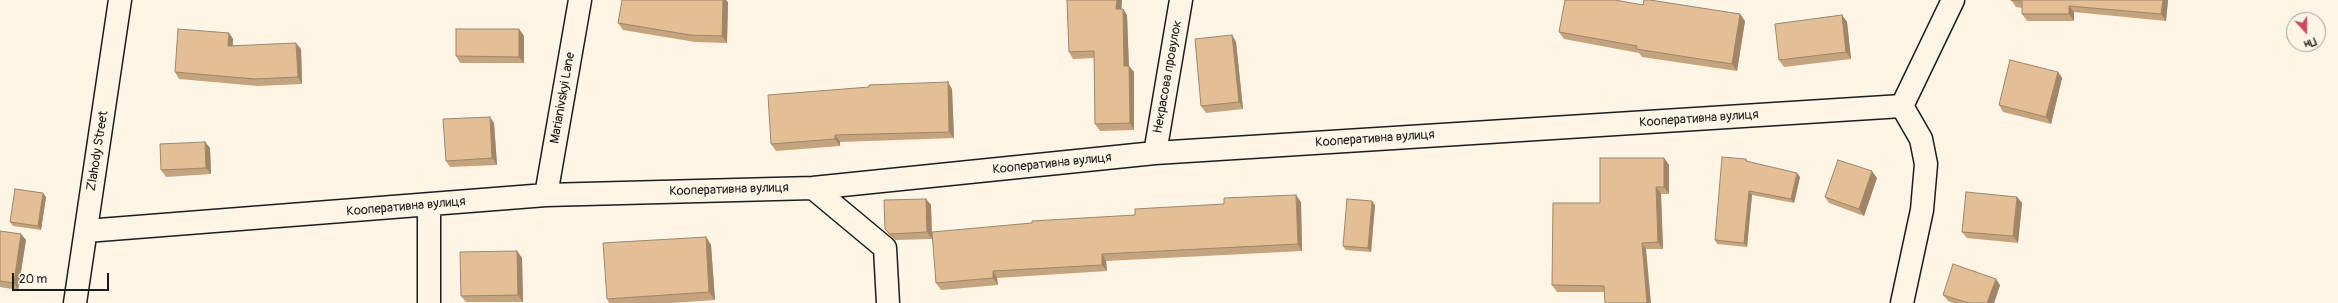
<!DOCTYPE html>
<meta charset="utf-8">
<style>
body{margin:0}
#map{position:relative;width:2338px;height:303px;overflow:hidden;background:#fcf5e5;font-family:Pangolin,sans-serif}
canvas{display:block}
.north{position:absolute;left:2286px;top:12px;width:40px;height:40px;box-sizing:border-box;background:#fcf5e5;border:1px solid #a29e95;border-radius:50%;rotate:159deg;font-size:11px;font-weight:700;line-height:16px;text-align:center;color:#1c1c1c}
.north::after{content:'';display:block;margin:auto;width:14px;height:18px;background:#d1495b;clip-path:polygon(50% 0,100% 100%,50% 72%,0 100%)}
.scale{position:absolute;left:12px;top:273px;width:97px;height:18px;box-sizing:border-box;border:2px solid #1c1c1c;border-top:0;padding-left:5px;font-size:12px;line-height:14px;white-space:nowrap;color:#1c1c1c;-webkit-text-stroke:3px #fcf5e5;paint-order:stroke}
</style>
<div id="map">
<canvas width="2338" height="303"></canvas>
<div class="north">Пн</div>
<div class="scale">20 m</div>
</div>
<script>
const ctx = document.querySelector('canvas').getContext('2d');
ctx.lineJoin = 'round';
function shape(rows) {
  const path = new Path2D();
  for (const r of rows) {
    path.moveTo(r[0], r[1]);
    for (let i = 2; i < r.length; i += 2) path.lineTo(r[i], r[i + 1]);
  }
  return path;
}
function stroke(path, color, width, dash) {
  ctx.strokeStyle = color;
  ctx.lineWidth = width;
  ctx.lineCap = dash ? 'butt' : 'round';
  ctx.setLineDash(dash || []);
  ctx.stroke(path);
}
function fillPath(path, color) {
  ctx.fillStyle = color;
  ctx.fill(path, 'evenodd');
}
function write(font, color, halo, rows, align = 'center') {
  ctx.font = font + ' Pangolin,sans-serif';
  ctx.lineWidth = 3;
  ctx.setLineDash([]);
  ctx.textBaseline = 'middle';
  ctx.strokeStyle = halo;
  ctx.fillStyle = color;
  for (const [text, x, y, turn = 0] of rows) {
    ctx.save();
    ctx.translate(x, y);
    ctx.rotate((+turn || 0) * Math.PI / 180);
    ctx.textAlign = isNaN(turn) ? turn : align;
    if (halo) ctx.strokeText(text, 0, 0);
    ctx.fillText(text, 0, 0);
    ctx.restore();
  }
}
const minor = shape([
 [1902,106,1921,139,1926,164,1922,210,1902,303],
 [1902,106,1953,0],
 [1155,153,1181,0],
 [813,188,885,248,888,303],
 [546,195,580,0],
 [86,231,546,195,813,188,1155,153,1902,106],
 [75,303,120,0],
 [429,303,429,206]
]);
stroke(minor, '#1c1c1c', 25);
stroke(minor, '#fcf5e5', 22);
fillPath(shape([
 [1067,0,1122,0,1121,9,1123,9,1127,15,1129,66,1134,72,1134,130,1100,131,1095,124,1094,58,1073,59,1069,52],
 [2011,0,2168,0,2166,21,2074,12,2074,21,2027,21,2022,14,2022,8,2016,7],
 [728,2,727,43,695,42,623,30,618,23],
 [1643,5,1740,14,1745,21,1737,71,1642,57,1639,53,1564,39,1559,32],
 [1842,15,1847,22,1851,59,1784,67,1779,60],
 [519,29,524,36,524,63,460,63,456,56],
 [229,33,233,39,233,46,301,49,302,84,258,86,179,79,175,72],
 [1232,35,1236,42,1243,109,1206,113,1201,106],
 [2058,72,2062,78,2051,124,2003,112,1999,105],
 [952,89,954,138,840,142,840,146,776,151,771,144],
 [494,123,497,165,450,167,446,161],
 [205,142,210,148,211,174,166,177,161,170],
 [1664,158,1669,165,1669,194,1661,194,1663,249,1646,249,1604,292,1557,292,1552,285],
 [1746,159,1748,162,1800,177,1794,203,1752,195,1747,247,1717,244,1715,240],
 [1877,178,1864,216,1829,203,1825,197],
 [46,197,41,230,13,226,10,222],
 [2017,197,2022,203,2018,243,1967,238,1962,232],
 [926,199,931,205,932,239,895,240,890,236,885,229],
 [1301,202,1302,251,1106,261,1107,271,997,278,998,285,941,290,936,283,1135,215],
 [1375,205,1371,252,1346,250,1343,246],
 [0,231,21,234,26,240,18,290,0,287],
 [706,237,711,245,715,300,672,303,609,303,607,299],
 [517,251,522,258,523,302,466,302,461,296],
 [2000,285,1994,303,1953,303,1948,301,1943,295]
]), '#c4a37f');
fillPath(shape([
 [723,0,726,0,728,2,727,43,722,36],
 [1117,0,1122,0,1121,16,1116,9],
 [2163,0,2168,0,2166,21,2161,14],
 [2069,6,2074,12,2074,21,2069,14],
 [1123,9,1127,15,1129,72,1124,66],
 [1740,14,1745,21,1737,71,1732,64],
 [1842,15,1847,22,1851,59,1846,52],
 [519,29,524,36,524,63,519,57],
 [229,33,233,39,232,53,228,46],
 [1232,35,1236,42,1243,109,1239,102],
 [296,43,301,49,302,84,298,77],
 [1129,66,1134,72,1134,130,1130,123],
 [2058,72,2062,78,2051,124,2046,117],
 [948,82,952,89,954,138,949,132],
 [490,117,494,123,497,165,492,158],
 [835,135,840,142,840,146,835,139],
 [205,142,210,148,211,174,206,168],
 [1664,158,1669,165,1669,194,1664,187],
 [1872,171,1877,178,1864,216,1859,209],
 [1797,173,1800,177,1794,203,1791,199],
 [1656,187,1661,194,1663,249,1658,242],
 [1749,191,1752,195,1747,247,1744,243],
 [43,193,46,197,41,230,38,226],
 [1296,195,1301,202,1302,251,1298,244],
 [2017,197,2022,203,2018,243,2013,236],
 [926,199,931,205,932,239,927,232],
 [1372,201,1375,205,1371,252,1368,248],
 [21,234,26,240,18,290,14,283],
 [706,237,711,245,715,300,709,292],
 [1642,243,1646,249,1651,303,1647,303],
 [517,251,522,258,523,302,518,295],
 [1102,254,1106,261,1107,271,1102,265],
 [993,271,997,278,998,285,993,278],
 [1996,279,2000,285,1994,303,1987,303]
]), '#a08568');
const building = shape([
 [622,0,723,0,722,36,690,35,618,23,622,0],
 [1067,0,1117,0,1116,9,1123,9,1124,66,1129,66,1130,123,1095,124,1094,51,1069,52,1067,0],
 [1565,0,1615,0,1643,5,1644,0,1650,0,1740,14,1732,64,1636,49,1637,46,1559,32,1565,0],
 [2011,0,2163,0,2161,14,2069,6,2069,14,2022,14,2022,1,2011,0],
 [1842,15,1846,52,1779,60,1775,24,1842,15],
 [178,29,229,33,228,46,296,43,298,77,254,79,175,72,178,29],
 [456,29,519,29,519,57,456,56,456,29],
 [1232,35,1239,102,1201,106,1195,39,1232,35],
 [2010,60,2058,72,2046,117,1999,105,2010,60],
 [948,82,949,132,835,135,835,139,771,144,768,95,869,87,869,85,948,82],
 [490,117,492,158,446,161,443,119,490,117],
 [205,142,206,168,161,170,160,144,205,142],
 [1722,157,1746,159,1746,161,1797,173,1791,199,1749,191,1744,243,1715,240,1722,157],
 [1600,158,1664,158,1664,187,1656,187,1658,242,1642,243,1647,303,1605,303,1604,286,1552,285,1553,203,1600,203,1600,158],
 [1838,160,1872,171,1859,209,1825,197,1838,160],
 [15,189,43,193,38,226,10,222,15,189],
 [1966,192,2017,197,2013,236,1962,232,1966,192],
 [1296,195,1298,244,1102,254,1102,265,993,271,993,278,936,283,932,232,1032,223,1032,221,1135,215,1135,209,1224,204,1224,198,1296,195],
 [926,199,927,232,890,234,885,229,884,200,926,199],
 [1347,199,1372,201,1368,248,1343,246,1347,199],
 [0,231,21,234,14,283,0,281,0,231],
 [706,237,709,292,607,299,603,243,706,237],
 [517,251,518,295,461,296,460,252,517,251],
 [1953,264,1996,279,1987,303,1969,303,1943,295,1953,264]
]);
fillPath(building, '#e4be94');
stroke(building, '#a08568', 1);
write('13px', '#1c1c1c', '#fcf5e5', [
 ["Некрасова провулок",1168,77,-80],
 ["Marianivskyi Lane",563,98,-80],
 ["Кооперативна вулиця",1699,119,-4],
 ["Кооперативна вулиця",1375,139,-4],
 ["Zlahody Street",98,151,-81],
 ["Кооперативна вулиця",1052,164,-6],
 ["Кооперативна вулиця",729,190,-2],
 ["Кооперативна вулиця",406,207,-5]
]);
</script>
